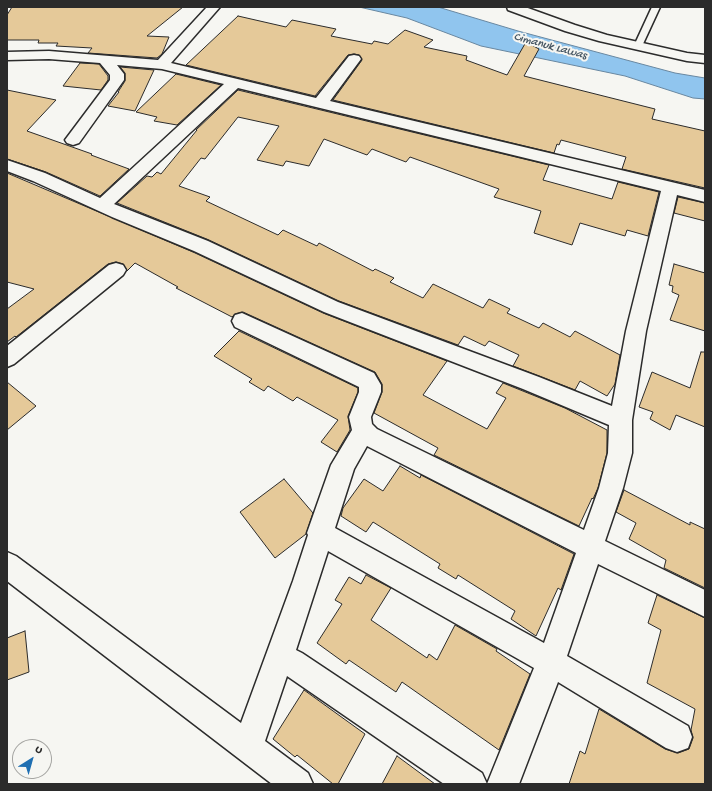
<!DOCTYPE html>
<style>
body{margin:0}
#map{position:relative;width:712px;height:791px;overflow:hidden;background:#f6f6f2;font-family:"Gochi Hand",sans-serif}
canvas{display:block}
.frame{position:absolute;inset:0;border:8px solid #2b2b2b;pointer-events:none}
.north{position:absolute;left:12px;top:739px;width:40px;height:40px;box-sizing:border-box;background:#f6f6f2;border:1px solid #a5a5a2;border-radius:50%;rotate:37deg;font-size:11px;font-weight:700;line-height:16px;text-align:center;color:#2b2b2b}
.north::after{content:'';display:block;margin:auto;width:14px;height:18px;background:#1f6fb2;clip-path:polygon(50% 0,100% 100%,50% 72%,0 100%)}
</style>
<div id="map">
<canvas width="712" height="791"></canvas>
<div class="frame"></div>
<div class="north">U</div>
</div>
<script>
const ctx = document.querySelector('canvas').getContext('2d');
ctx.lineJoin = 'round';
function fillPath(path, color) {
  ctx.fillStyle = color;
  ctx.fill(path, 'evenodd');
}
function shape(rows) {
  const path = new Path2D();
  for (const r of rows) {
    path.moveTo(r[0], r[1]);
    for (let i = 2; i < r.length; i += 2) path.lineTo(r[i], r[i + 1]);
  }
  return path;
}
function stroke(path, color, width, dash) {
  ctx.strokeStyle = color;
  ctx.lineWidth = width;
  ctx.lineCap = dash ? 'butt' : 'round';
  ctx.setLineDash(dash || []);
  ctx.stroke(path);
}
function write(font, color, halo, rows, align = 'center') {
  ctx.font = font + ' "Gochi Hand",sans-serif';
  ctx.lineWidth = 4;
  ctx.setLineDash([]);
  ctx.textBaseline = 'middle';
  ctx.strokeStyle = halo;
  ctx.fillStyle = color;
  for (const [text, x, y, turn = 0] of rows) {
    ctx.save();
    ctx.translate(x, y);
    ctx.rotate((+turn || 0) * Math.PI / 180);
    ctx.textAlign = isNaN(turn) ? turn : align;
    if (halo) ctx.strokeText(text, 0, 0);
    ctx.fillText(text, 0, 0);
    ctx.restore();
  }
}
const water = shape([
 [359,7,438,7,518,31,675,73,705,78,705,99,693,98,625,76,481,46,407,18,359,7]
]);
fillPath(water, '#90c5ee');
stroke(water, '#6887a0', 1);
const building = shape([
 [12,7,183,7,147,36,169,37,162,54,157,58,88,53,92,48,56,46,58,43,38,43,39,40,7,40,7,15,12,7],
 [238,16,286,27,292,20,336,29,331,36,372,44,374,41,388,44,405,30,433,40,424,47,467,56,466,60,507,75,526,42,539,49,524,76,655,109,652,119,705,131,705,188,622,169,626,157,561,140,559,145,557,144,554,153,333,100,362,60,359,55,354,54,348,55,315,96,186,65,238,16],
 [80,63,99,64,108,76,108,80,101,90,63,86,80,63],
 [120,67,154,70,135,111,108,106,119,92,118,92,125,81,125,73,120,67],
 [176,74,221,85,177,125,154,121,157,117,136,112,176,74],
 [7,90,56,100,27,131,92,154,91,155,129,169,100,196,46,172,7,159,7,90],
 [238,90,549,165,543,180,612,199,618,182,659,192,648,236,627,230,625,236,580,223,572,245,534,233,541,211,494,197,499,189,410,157,406,162,372,149,367,155,324,139,309,166,286,161,283,166,257,160,279,126,238,117,205,159,201,158,179,186,210,197,206,201,278,235,283,230,317,246,319,243,373,271,375,269,394,278,390,282,423,298,433,284,483,308,489,299,510,309,507,313,539,328,543,323,570,337,575,331,620,355,615,384,607,396,580,381,575,390,513,366,519,355,489,341,485,346,464,336,458,345,339,301,209,240,117,203,147,176,152,177,157,172,161,174,197,130,196,130,238,90],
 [7,173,193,252,323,313,447,361,423,395,487,429,506,398,496,393,503,383,565,408,607,430,607,453,598,488,593,499,592,498,579,526,434,455,438,448,374,413,382,392,382,384,375,372,243,312,235,314,232,317,176,288,178,287,135,263,127,271,123,264,116,262,108,264,16,337,15,336,7,342,7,309,34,289,7,282,7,173],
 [678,197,705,203,705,221,674,213,678,197],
 [674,264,705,273,705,331,670,320,679,295,672,292,673,286,669,285,674,264],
 [239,331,358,388,358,392,348,416,350,430,337,452,321,442,338,420,297,397,293,401,268,386,264,391,249,382,252,379,214,356,239,331],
 [701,352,705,352,705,427,676,415,670,430,650,419,653,412,639,407,652,372,690,388,701,352],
 [7,382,36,406,7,430,7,382],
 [400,466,420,478,421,475,574,554,561,590,558,588,536,636,511,619,515,611,458,575,456,579,438,568,440,564,373,522,366,532,341,516,343,508,364,479,383,491,400,466],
 [284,479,313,513,306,534,275,558,240,512,284,479],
 [624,490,690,525,690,522,705,529,705,588,664,568,666,560,629,539,636,523,616,512,624,490],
 [366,575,391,588,371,620,427,658,429,654,437,660,455,625,497,649,496,651,530,674,499,750,402,682,396,692,349,660,346,664,317,643,342,604,335,600,349,577,361,584,366,575],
 [657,595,705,618,705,784,569,784,580,751,585,754,599,709,665,749,678,753,689,749,693,738,691,730,695,709,647,683,661,630,648,623,657,595],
 [25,631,29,672,7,680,7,638,25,631],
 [304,690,365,734,338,784,333,784,297,755,295,757,273,739,304,690],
 [397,756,435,784,382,784,397,756]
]);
fillPath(building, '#e5c999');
stroke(building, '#2b2b2b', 1);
const lane = shape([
 [652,7,660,7,642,46,638,48,635,48,634,46,652,7]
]);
const street = shape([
 [207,7,220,7,171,63,316,98,349,56,354,55,359,56,361,59,330,101,705,190,705,202,677,195,646,331,632,420,632,453,623,488,605,541,705,590,705,617,598,564,567,656,688,726,692,737,688,748,677,752,666,748,558,682,519,784,487,784,534,668,328,551,296,650,302,653,482,773,487,784,444,784,287,676,265,741,308,773,313,784,272,784,7,581,7,552,16,556,241,723,293,581,308,535,307,533,331,465,352,430,349,417,359,392,359,387,235,327,232,321,235,315,242,313,374,373,381,385,381,392,371,417,372,424,377,429,584,530,599,488,608,453,609,425,523,389,324,312,194,251,112,217,33,181,7,171,7,160,45,173,100,198,224,84,162,69,117,65,124,74,124,80,79,143,73,145,67,143,65,140,110,80,110,75,100,63,49,59,7,60,7,52,49,51,158,60,207,7],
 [238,88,661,191,626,331,612,406,539,377,338,302,208,241,114,204,238,88],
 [367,446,576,553,544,643,335,528,354,469,367,446],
 [507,7,525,7,575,25,607,35,687,53,705,55,705,63,687,61,599,41,565,31,508,10,507,7],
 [116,263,123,265,126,270,123,275,14,364,7,367,7,346,109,265,116,263]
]);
stroke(lane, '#2b2b2b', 3);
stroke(street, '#2b2b2b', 3);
fillPath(lane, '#f6f6f2');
fillPath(street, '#f6f6f2');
write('italic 12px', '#495966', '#f6f6f2', [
 ["Cimanuk Lawas",550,47,15]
]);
</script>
